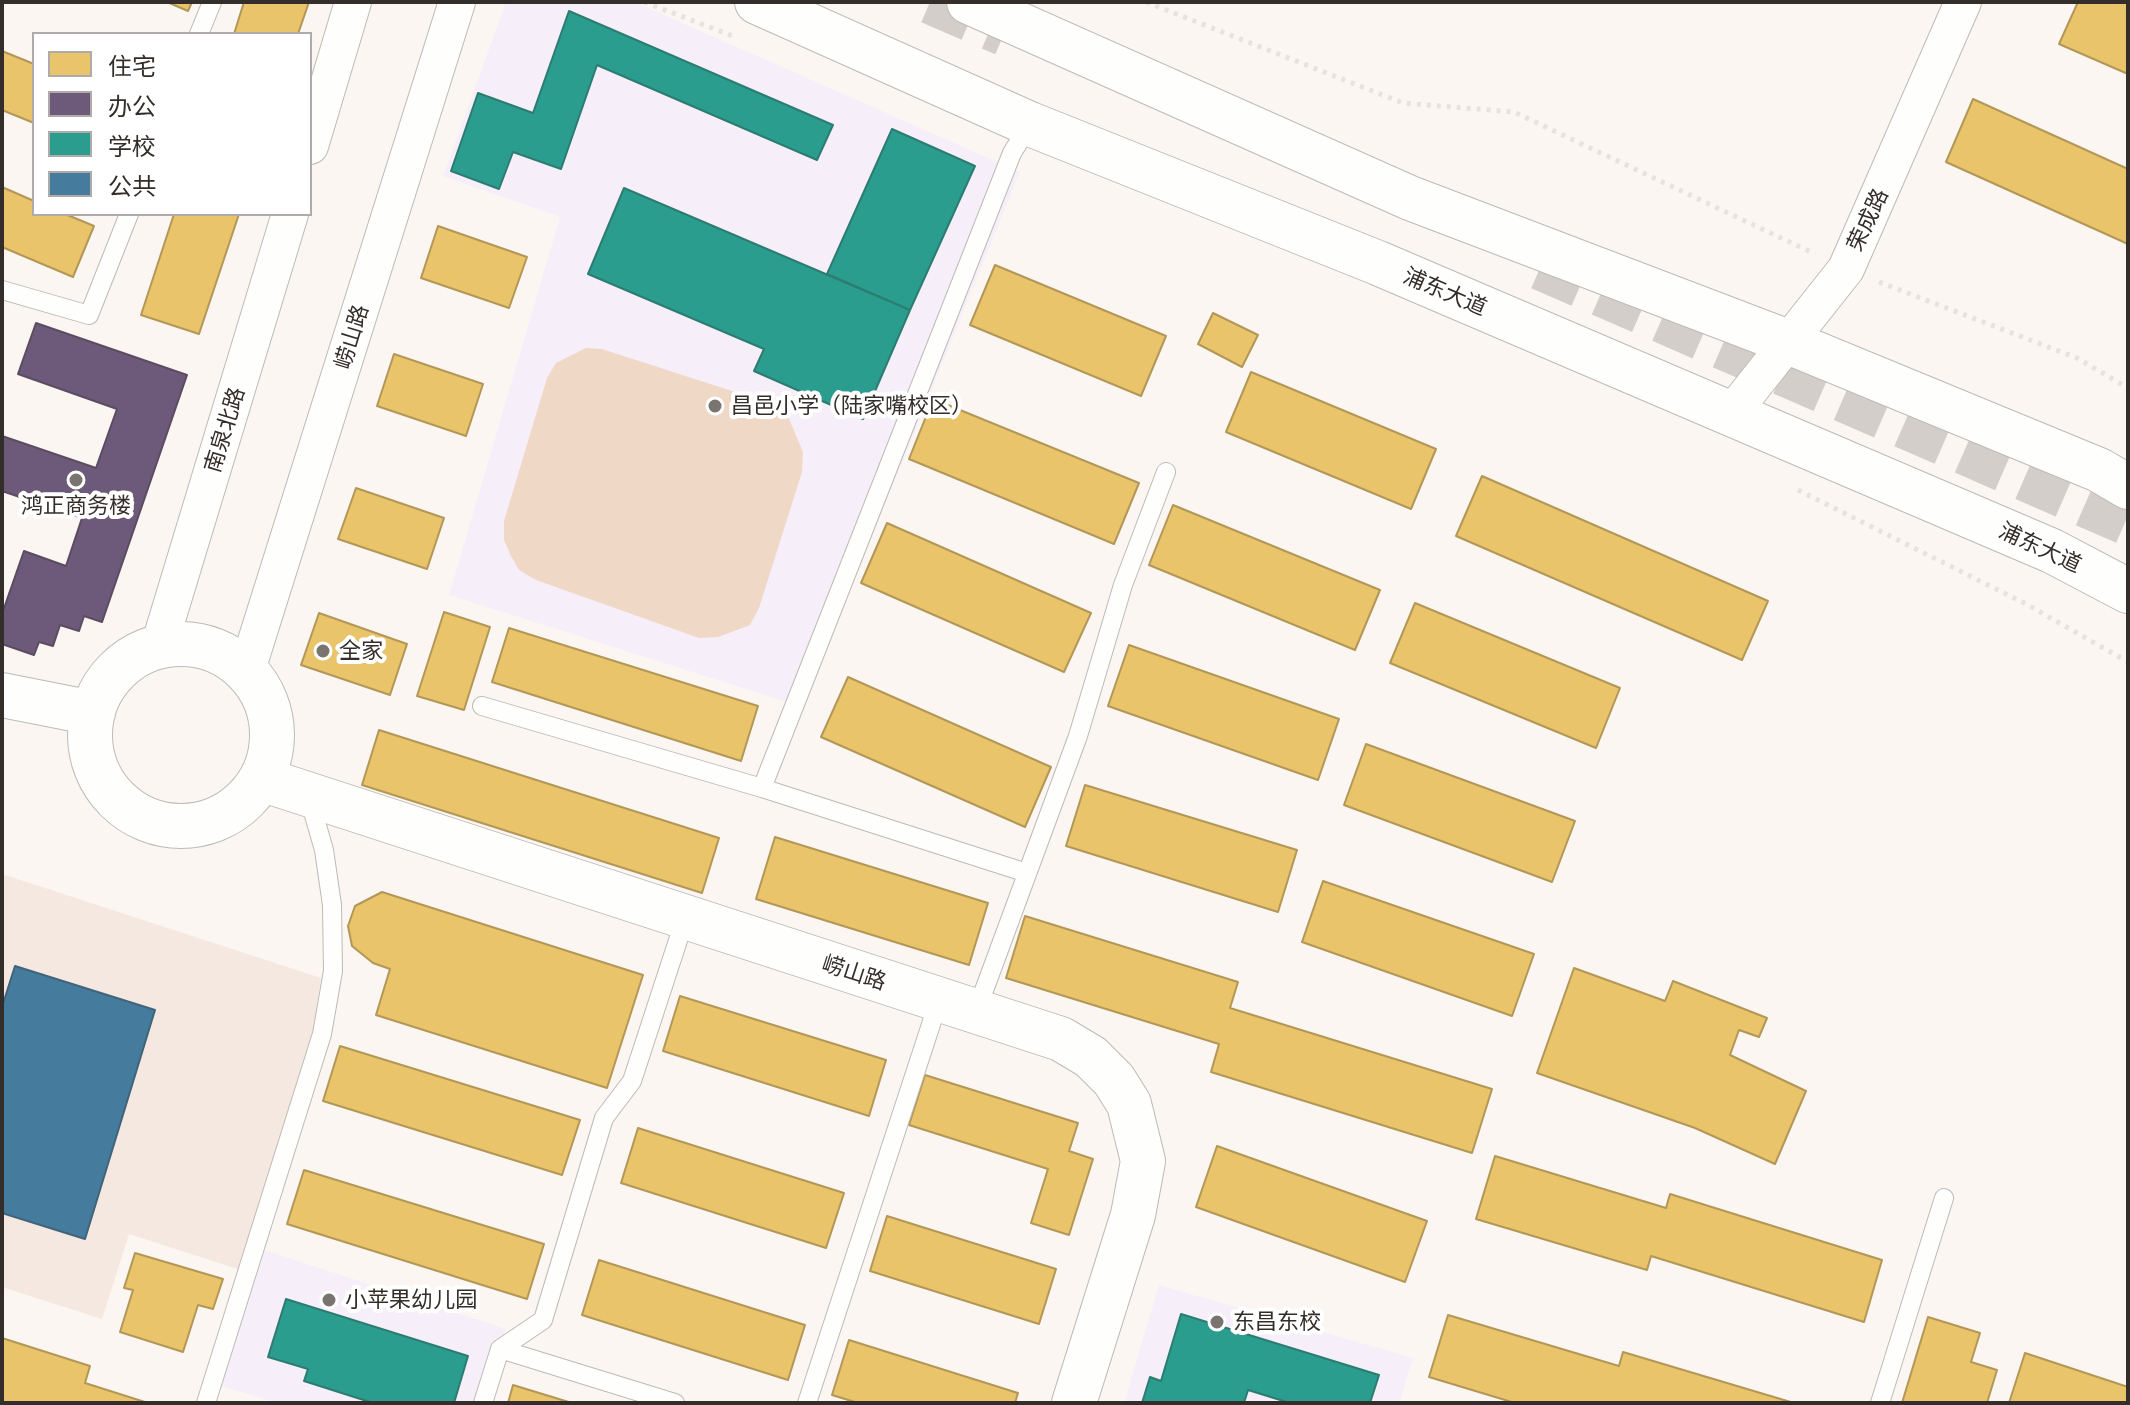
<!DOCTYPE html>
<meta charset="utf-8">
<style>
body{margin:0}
#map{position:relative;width:2130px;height:1405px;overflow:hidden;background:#fbf6f2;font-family:"Asap Condensed","Noto Sans SC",sans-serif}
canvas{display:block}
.frame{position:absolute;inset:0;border:4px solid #342e2a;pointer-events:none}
.legend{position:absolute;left:32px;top:32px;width:280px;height:184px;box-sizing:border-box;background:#fff;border:2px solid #aeabaa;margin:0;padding:10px 14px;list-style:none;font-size:24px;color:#342e2a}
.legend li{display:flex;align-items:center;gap:16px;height:40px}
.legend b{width:40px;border:2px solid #aeabaa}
</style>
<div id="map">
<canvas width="2130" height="1405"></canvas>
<div class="frame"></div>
<ul class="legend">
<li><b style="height:22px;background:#e9c46a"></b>住宅</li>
<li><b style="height:22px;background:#6d597a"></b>办公</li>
<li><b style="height:22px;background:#2a9d8f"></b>学校</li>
<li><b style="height:22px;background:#457b9d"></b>公共</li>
</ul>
</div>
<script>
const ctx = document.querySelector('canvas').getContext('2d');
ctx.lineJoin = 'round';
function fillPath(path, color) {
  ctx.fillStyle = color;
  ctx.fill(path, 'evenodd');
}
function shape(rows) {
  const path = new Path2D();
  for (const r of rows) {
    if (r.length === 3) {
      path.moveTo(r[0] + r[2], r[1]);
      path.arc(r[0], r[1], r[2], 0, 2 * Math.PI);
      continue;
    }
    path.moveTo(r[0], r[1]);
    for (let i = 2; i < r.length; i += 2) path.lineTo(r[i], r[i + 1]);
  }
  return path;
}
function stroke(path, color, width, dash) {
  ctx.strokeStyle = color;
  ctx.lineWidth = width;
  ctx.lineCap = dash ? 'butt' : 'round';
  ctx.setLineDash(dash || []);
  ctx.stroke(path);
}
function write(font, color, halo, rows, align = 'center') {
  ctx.font = font + ' "Asap Condensed","Noto Sans SC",sans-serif';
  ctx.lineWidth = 8;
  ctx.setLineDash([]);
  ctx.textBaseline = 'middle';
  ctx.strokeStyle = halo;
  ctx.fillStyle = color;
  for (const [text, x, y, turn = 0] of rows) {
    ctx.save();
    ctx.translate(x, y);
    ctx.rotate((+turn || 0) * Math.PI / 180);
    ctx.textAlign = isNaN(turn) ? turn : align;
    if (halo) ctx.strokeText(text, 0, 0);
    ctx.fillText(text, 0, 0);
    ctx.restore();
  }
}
fillPath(shape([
 [2,874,321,978,312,1039,247,1272,129,1234,102,1319,2,1287]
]), '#f5e8e0');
fillPath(shape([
 [506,2,635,2,1020,172,803,707,449,595,560,217,443,176],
 [255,1247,506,1329,483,1403,277,1403,212,1383],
 [1159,1285,1413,1358,1399,1403,1124,1403]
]), '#f6eff9');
fillPath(shape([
 [586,348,602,349,769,403,787,414,803,452,802,472,759,608,750,625,718,637,699,638,536,580,519,570,511,556,504,540,504,521,547,378,556,363]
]), '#f0d8c6');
const homes = shape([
 [167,2,192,2,188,11,167,2],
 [244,2,309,2,298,34,234,34,244,2],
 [2078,2,2128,2,2128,74,2059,44,2078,2],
 [2,51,34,64,34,123,2,110,2,51],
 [1973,99,2128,169,2128,244,1946,162,1973,99],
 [2,187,34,201,34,214,65,214,94,226,73,277,2,247,2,187],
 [174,214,239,214,199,334,141,315,174,214],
 [438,226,527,257,509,308,421,278,438,226],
 [995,265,1166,336,1141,396,970,325,995,265],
 [1213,313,1258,335,1242,367,1198,344,1213,313],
 [394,354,483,384,466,436,377,406,394,354],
 [1251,372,1436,449,1411,509,1226,432,1251,372],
 [933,399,1139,483,1114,544,909,459,933,399],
 [1482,476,1768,601,1742,660,1456,536,1482,476],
 [356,488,444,518,427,569,338,539,356,488],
 [1173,505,1380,590,1355,650,1149,565,1173,505],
 [887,523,1091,613,1064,672,861,583,887,523],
 [1415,603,1620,688,1596,748,1390,663,1415,603],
 [444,612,490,627,464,710,417,696,444,612],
 [319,613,407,644,390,695,301,665,319,613],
 [509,628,758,706,741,761,492,682,509,628],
 [1129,645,1339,719,1318,780,1108,706,1129,645],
 [848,677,1051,767,1025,827,821,737,848,677],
 [379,730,719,838,702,893,362,785,379,730],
 [1366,744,1575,821,1552,882,1344,805,1366,744],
 [1085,785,1297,850,1278,912,1066,846,1085,785],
 [775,837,988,903,969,965,756,899,775,837],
 [1323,881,1534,954,1512,1016,1302,942,1323,881],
 [382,892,643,975,607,1088,376,1015,390,969,373,963,352,946,348,926,355,906,382,892],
 [1025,916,1238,982,1230,1008,1492,1089,1472,1153,1211,1072,1219,1044,1006,978,1025,916],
 [1574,968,1665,1001,1673,981,1767,1018,1759,1037,1739,1030,1730,1055,1806,1091,1775,1164,1695,1128,1537,1073,1574,968],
 [680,996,886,1060,869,1116,663,1051,680,996],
 [340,1046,580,1120,562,1175,323,1101,340,1046],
 [925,1075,1078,1123,1069,1151,1093,1159,1069,1235,1031,1223,1048,1169,909,1125,925,1075],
 [638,1128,844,1193,826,1248,621,1183,638,1128],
 [1217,1146,1427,1221,1405,1282,1196,1207,1217,1146],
 [1495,1156,1666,1208,1670,1194,1882,1260,1864,1322,1651,1256,1647,1270,1476,1219,1495,1156],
 [304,1170,544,1244,527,1299,287,1224,304,1170],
 [887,1216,1056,1269,1039,1324,870,1271,887,1216],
 [135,1253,223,1279,213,1309,198,1305,183,1352,120,1332,133,1290,124,1288,135,1253],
 [599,1260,805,1325,788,1380,582,1315,599,1260],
 [1448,1315,1619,1366,1623,1352,1794,1403,1515,1403,1429,1377,1448,1315],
 [1928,1317,1980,1333,1971,1362,1997,1370,1987,1403,1902,1403,1928,1317],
 [2,1338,90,1366,85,1383,148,1403,2,1403,2,1338],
 [849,1340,1018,1393,1015,1403,858,1403,832,1395,849,1340],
 [2025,1353,2128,1387,2128,1403,2009,1403,2025,1353],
 [513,1385,572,1403,508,1403,513,1385]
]);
fillPath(homes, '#e9c46a');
stroke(homes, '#b39757', 2);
const offices = shape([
 [36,323,187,375,102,622,84,616,79,631,60,625,53,646,39,642,34,655,2,644,2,614,24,551,66,566,82,518,2,491,2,436,96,468,117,409,18,374,36,323]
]);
fillPath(offices, '#6d597a');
stroke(offices, '#5c4c62', 2);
const schools = shape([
 [569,11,833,125,817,160,597,65,561,169,513,152,499,189,451,171,478,93,533,113,569,11],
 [892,129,975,166,910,310,827,274,892,129],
 [624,188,910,310,863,419,754,371,764,349,588,274,624,188],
 [286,1299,468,1356,454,1403,373,1403,304,1381,308,1369,268,1357,286,1299],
 [1181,1314,1379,1375,1370,1403,1290,1403,1248,1390,1244,1403,1142,1403,1150,1377,1161,1381,1181,1314]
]);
fillPath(schools, '#2a9d8f');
stroke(schools, '#2d7c71', 2);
const public = shape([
 [15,966,155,1010,85,1239,2,1213,2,1007,15,966]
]);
fillPath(public, '#457b9d');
stroke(public, '#40647a', 2);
stroke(shape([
 [930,2,1004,34],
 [1540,268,2128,524]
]), '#d3ceca', 44, [44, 22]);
const lane = shape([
 [199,34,212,2],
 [2,290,89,315,129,214],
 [482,706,762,788],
 [1027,873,762,788,1012,153,1030,124],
 [976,1012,1078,736,1123,585,1166,472],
 [500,1349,675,1403],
 [206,1403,322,1034,333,971,332,905,324,850,309,798],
 [483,1403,500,1349,543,1320,604,1118,632,1081,685,919],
 [807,1403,939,1000],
 [1880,1403,1944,1198]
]);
const street = shape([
 [310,146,353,2],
 [1731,414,1846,269,1963,2],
 [159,646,290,214],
 [246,673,457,2]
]);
const secondary = shape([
 [181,735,91],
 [2,695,93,713],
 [261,779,1061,1039,1091,1057,1114,1080,1129,1104,1143,1161,1133,1215,1074,1403]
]);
const primary = shape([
 [757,2,1030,124,1378,263,2052,551,2128,591],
 [969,2,1410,198,1788,342,2099,470,2128,487]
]);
stroke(lane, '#bebab6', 20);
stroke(street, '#bebab6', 38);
stroke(secondary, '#bebab6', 46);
stroke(primary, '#bebab6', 46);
stroke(shape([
 [644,2,733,36],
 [1146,2,1403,103,1514,112,1815,254],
 [1879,282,2077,358,2128,388],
 [1798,490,2028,605,2128,662]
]), '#e5e3e2', 5, [4, 6]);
stroke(lane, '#fefefd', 18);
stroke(street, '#fefefd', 36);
stroke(secondary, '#fefefd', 44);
stroke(primary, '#fefefd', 44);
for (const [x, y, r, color] of [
 [715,406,8,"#7a7470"],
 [76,480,8,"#7a7470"],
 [323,651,8,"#7a7470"],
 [329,1300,8,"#7a7470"],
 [1217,1322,8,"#7a7470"]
]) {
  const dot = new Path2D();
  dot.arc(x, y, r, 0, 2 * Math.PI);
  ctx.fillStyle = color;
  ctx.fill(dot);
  stroke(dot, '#fff', 3);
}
write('22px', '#342e2a', '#fff', [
 ["荣成路",1868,220,-65],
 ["浦东大道",1445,292,23],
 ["崂山路",352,337,-73],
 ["南泉北路",225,430,-73],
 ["浦东大道",2040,548,25],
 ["崂山路",854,973,18]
]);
write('22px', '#342e2a', '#fff', [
 ["昌邑小学（陆家嘴校区）",731,406],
 ["鸿正商务楼",76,506,"center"],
 ["全家",339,651],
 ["小苹果幼儿园",345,1300],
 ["东昌东校",1233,1322]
], 'left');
</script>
